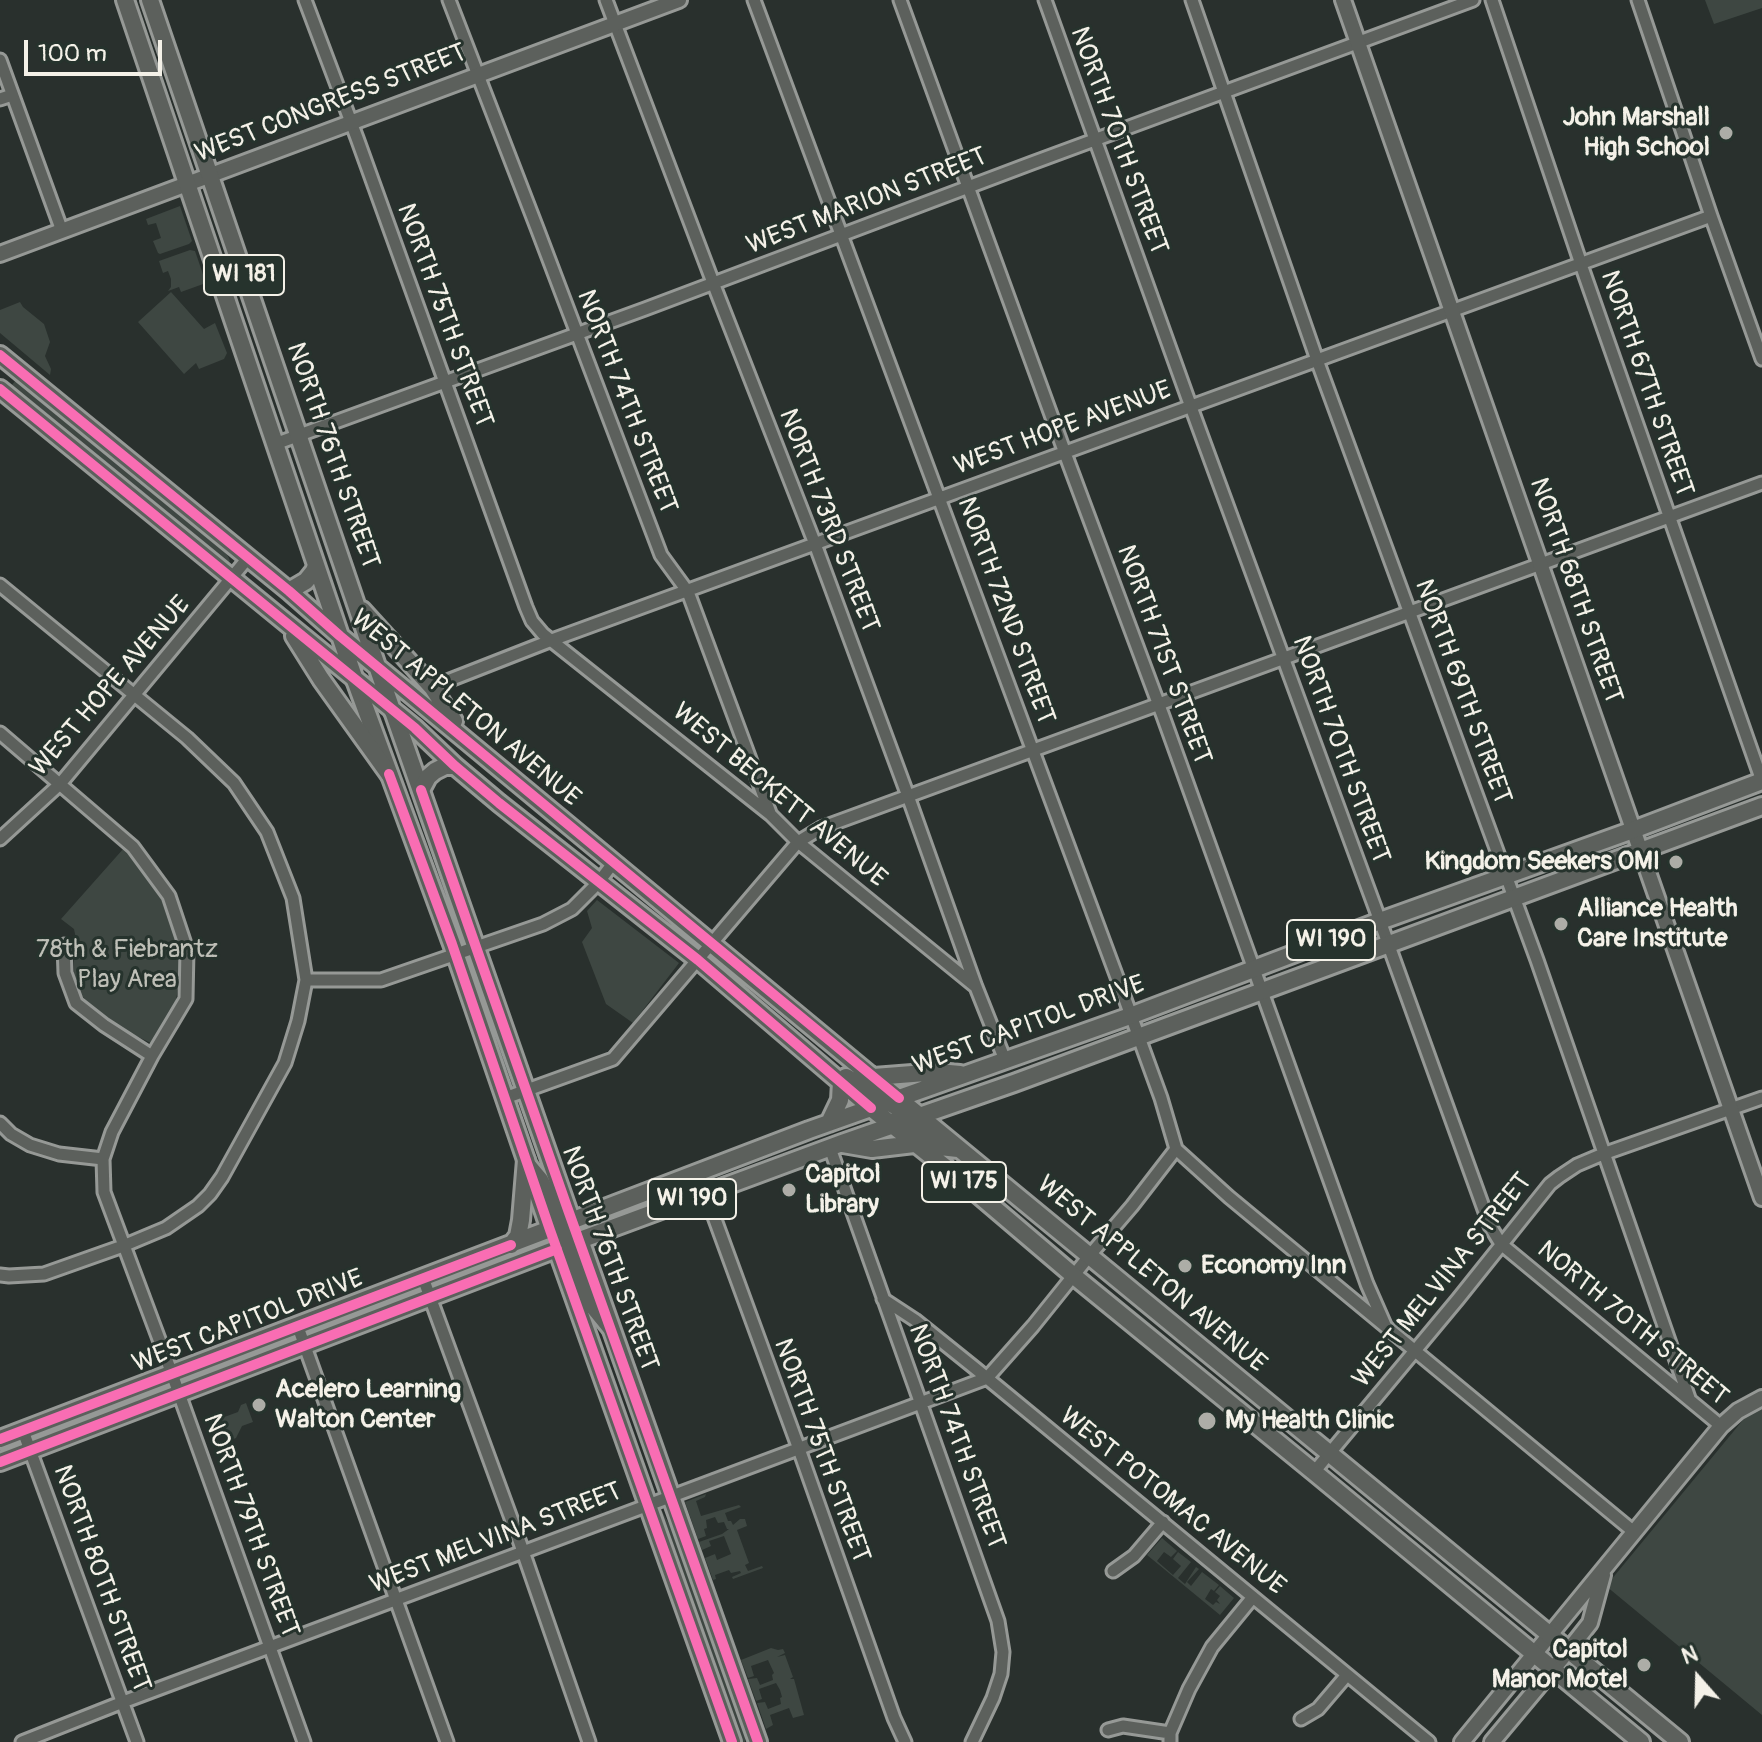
<!DOCTYPE html>
<style>
body{margin:0}
#map{position:relative;width:1762px;height:1742px;overflow:hidden;background:#29302d;font-family:Pangolin,sans-serif}
canvas{display:block}
.north{position:absolute;left:1658px;top:1638px;width:80px;height:80px;-webkit-text-stroke:6px #26332d;paint-order:stroke;rotate:340deg;font-size:22px;font-weight:700;line-height:32px;text-align:center;color:#f4f1e8}
.north::after{content:'';display:block;margin:auto;width:28px;height:36px;background:#f4f1e8;clip-path:polygon(50% 0,100% 100%,50% 72%,0 100%)}
.scale{position:absolute;left:24px;top:40px;width:138px;height:36px;box-sizing:border-box;border:4px solid #f4f1e8;border-top:0;padding-left:10px;font-size:24px;line-height:28px;white-space:nowrap;color:#f4f1e8;-webkit-text-stroke:6px #26332d;paint-order:stroke}
</style>
<div id="map">
<canvas width="1762" height="1742"></canvas>
<div class="north">N</div>
<div class="scale">100 m</div>
</div>
<script>
const ctx = document.querySelector('canvas').getContext('2d');
ctx.lineJoin = 'round';
function fillPath(path, color) {
  ctx.fillStyle = color;
  ctx.fill(path, 'evenodd');
}
function shape(rows) {
  const path = new Path2D();
  for (const r of rows) {
    path.moveTo(r[0], r[1]);
    for (let i = 2; i < r.length; i += 2) path.lineTo(r[i], r[i + 1]);
  }
  return path;
}
function stroke(path, color, width, dash) {
  ctx.strokeStyle = color;
  ctx.lineWidth = width;
  ctx.lineCap = dash ? 'butt' : 'round';
  ctx.setLineDash(dash || []);
  ctx.stroke(path);
}
function write(font, color, halo, rows, align = 'center') {
  ctx.font = font + ' Pangolin,sans-serif';
  ctx.lineWidth = 6;
  ctx.setLineDash([]);
  ctx.textBaseline = 'middle';
  ctx.strokeStyle = halo;
  ctx.fillStyle = color;
  for (const [text, x, y, turn = 0] of rows) {
    ctx.save();
    ctx.translate(x, y);
    ctx.rotate((+turn || 0) * Math.PI / 180);
    ctx.textAlign = isNaN(turn) ? turn : align;
    if (halo) ctx.strokeText(text, 0, 0);
    ctx.fillText(text, 0, 0);
    ctx.restore();
  }
}
fillPath(shape([
 [1705,0,1762,0,1762,8,1714,24],
 [180,206,192,241,189,244,160,254,158,253,153,241,161,238,156,223,148,225,146,219],
 [190,250,195,251,206,283,181,292,179,287,168,291,171,287,171,279,168,271,163,273,159,261],
 [171,292,204,329,215,323,227,353,224,359,199,369,196,363,184,374,138,322],
 [20,302,23,307,44,324,50,342,45,356,51,369,50,375,0,333,0,310],
 [16,380,222,549,228,556,230,561,226,565,12,388,11,386],
 [124,848,153,882,164,905,178,944,181,969,175,1007,153,1044,115,1026,92,1008,79,992,74,975,74,960,77,944,74,929,61,919],
 [597,900,679,963,633,1023,606,1004,582,942,592,928,587,911],
 [246,1403,253,1422,242,1426,236,1438,228,1441,226,1436,222,1437,216,1420,238,1412,241,1405],
 [1762,1406,1762,1715,1606,1586,1752,1409],
 [706,1494,705,1497,696,1501,701,1516,739,1505,741,1507,725,1513,728,1521,731,1521,733,1525,740,1519,745,1519,747,1526,737,1530,749,1563,745,1565,748,1571,762,1566,763,1568,733,1579,732,1577,741,1573,740,1571,731,1573,729,1570,715,1575,716,1579,713,1580,705,1558,715,1554,717,1560,731,1554,724,1536,709,1541,711,1546,702,1550,699,1542,722,1534,729,1529,727,1529,724,1522,718,1523,715,1517,706,1520,707,1528,704,1529,706,1536,698,1539,685,1502],
 [662,1511,676,1537,745,1729,745,1742,740,1742,661,1522,661,1512],
 [1162,1538,1177,1551,1171,1557,1164,1552,1157,1561,1173,1575,1181,1566,1173,1559,1178,1552,1191,1562,1178,1578,1185,1584,1196,1567,1199,1569,1187,1582,1191,1586,1202,1572,1219,1585,1214,1591,1211,1589,1205,1599,1213,1605,1216,1602,1220,1604,1217,1600,1220,1596,1215,1592,1220,1586,1234,1598,1220,1615,1147,1555],
 [771,1648,778,1650,783,1649,785,1653,777,1657,785,1655,793,1677,790,1679,794,1679,804,1715,793,1718,789,1708,770,1715,773,1725,766,1729,757,1703,765,1702,768,1709,781,1704,780,1698,782,1697,780,1690,776,1683,759,1689,762,1699,756,1701,748,1679,757,1678,760,1685,773,1680,772,1675,774,1673,768,1660,751,1666,754,1676,748,1678,741,1660]
]), '#3e4742');
const minor = shape([
 [305,0,357,138,526,607,532,621,543,634,771,815,798,842,976,987],
 [449,0,537,228,661,555,688,592,770,813],
 [606,0,717,293,815,544,908,796,976,987,1005,1060],
 [754,0,1121,988,1161,1098,1176,1149],
 [900,0,1069,464,1163,716,1367,1284,1385,1325],
 [1045,0,1187,396,1380,921,1490,1226,1501,1244,1721,1426],
 [1192,0,1317,360,1537,960,1689,1398],
 [1492,0,1584,273,1762,781],
 [1638,0,1711,216,1762,359],
 [0,60,62,231],
 [0,99,12,95],
 [275,444,645,309,1032,163,1473,0],
 [0,585,187,738,234,783,267,832,293,898,306,980],
 [432,687,552,640,1711,216],
 [0,733,133,847,169,896,187,950,186,999,152,1056,112,1132,103,1159,104,1192,172,1374,304,1742],
 [0,839,60,784,248,558],
 [64,945,65,973,76,1003,104,1025,152,1056],
 [505,1098,613,1059,798,842,821,828,1762,483],
 [0,1123,11,1134,30,1145,59,1154,103,1159],
 [830,1148,998,1621,1003,1652,1001,1674,993,1698,972,1742],
 [1176,1149,1229,1197,1634,1532],
 [698,1173,799,1449,894,1718,905,1742],
 [0,1275,9,1276,44,1274,123,1246,166,1228,198,1206,210,1194,222,1177,285,1063,298,1021,306,980,381,980,543,924,572,909,598,883,614,862],
 [423,1278,519,1540,589,1742],
 [883,1299,915,1320,976,1369,1429,1742],
 [298,1327,447,1742],
 [23,1431,137,1742],
 [1314,1472,1458,1299,1550,1184,1559,1177,1577,1165,1603,1154,1762,1098],
 [1113,1571,1134,1556,1163,1522],
 [1301,1719,1318,1709,1347,1675],
 [1108,1730,1123,1726,1170,1733],
 [22,1742,123,1702,987,1378,1033,1326,1090,1255,1132,1206,1176,1149],
 [1170,1742,1170,1733,1189,1689,1212,1647,1253,1597]
]);
const tertiary = shape([
 [1343,0,1762,1198],
 [0,254,679,0],
 [1462,1742,1721,1426,1738,1411,1762,1398],
 [1492,1742,1568,1651,1590,1623,1603,1575]
]);
const secondary = shape([
 [355,680,452,944,550,1230],
 [393,711,572,1222],
 [580,1240,758,1742],
 [557,1249,732,1742]
]);
const primary = shape([
 [125,0,355,680],
 [150,0,392,710],
 [0,355,289,591,340,636,911,1109,1680,1742],
 [0,389,415,728,455,766,499,803,698,960,871,1108,960,1179,1074,1276,1314,1472,1641,1742],
 [289,591,306,581,314,571,316,565],
 [362,610,432,687,454,721],
 [294,636,321,679,389,774],
 [421,790,428,777,435,771,445,766,455,766],
 [846,1077,895,1106],
 [874,1077,938,1072,960,1074],
 [898,1118,940,1147,958,1149],
 [829,1123,840,1100,841,1082],
 [843,1144,872,1149,914,1144],
 [529,1167,540,1180,563,1225,570,1231],
 [560,1239,567,1246,592,1305,610,1327],
 [511,1245,518,1236,521,1220,526,1160],
 [0,1439,809,1130,1130,1016,1380,921,1633,830,1762,781],
 [0,1462,580,1240,842,1143,1014,1083,1762,806]
]);
stroke(minor, '#969996', 17);
stroke(tertiary, '#969996', 20);
stroke(secondary, '#969996', 22);
stroke(primary, '#969996', 22);
stroke(minor, '#5c605c', 11);
stroke(tertiary, '#5c605c', 14);
stroke(secondary, '#5c605c', 16);
stroke(primary, '#5c605c', 16);
stroke(shape([
 [0,355,289,591,340,636,899,1098],
 [0,389,415,728,455,766,499,803,698,960,871,1108],
 [389,774,452,944,550,1230,732,1742],
 [421,790,567,1207,758,1742],
 [0,1439,511,1245],
 [0,1462,557,1249]
]), '#f96db3', 10);
for (const [x, y, r, color] of [
 [1726,133,8,"#adada7"],
 [1676,862,8,"#adada7"],
 [1561,924,8,"#adada7"],
 [789,1190,8,"#adada7"],
 [1185,1266,8,"#adada7"],
 [259,1405,8,"#adada7"],
 [1207,1421,10,"#adada7"],
 [1644,1665,8,"#adada7"]
]) {
  const dot = new Path2D();
  dot.arc(x, y, r, 0, 2 * Math.PI);
  ctx.fillStyle = color;
  ctx.fill(dot);
  stroke(dot, '#26332d', 3);
}
for (const [x, y, w] of [
 [244,275,80],
 [1331,940,88],
 [964,1182,84],
 [692,1199,88]
]) {
  const box = new Path2D();
  box.roundRect(x - w / 2, y - 20, w, 40, 6);
  ctx.fillStyle = '#26332d';
  ctx.fill(box);
  stroke(box, '#f4f1e8', 2);
}
write('bold 24px', '#f4f1e8', null, [
 ["WI 181",244,275],
 ["WI 190",1331,940],
 ["WI 175",964,1182],
 ["WI 190",692,1199]
]);
write('26px', '#f4f1e8', '#26332d', [
 ["WEST CONGRESS STREET",331,104,-21],
 ["NORTH 70TH STREET",1118,141,70],
 ["WEST MARION STREET",867,202,-21],
 ["NORTH 75TH STREET",444,316,70],
 ["NORTH 67TH STREET",1646,384,71],
 ["NORTH 74TH STREET",626,402,69],
 ["WEST HOPE AVENUE",1063,429,-20],
 ["NORTH 76TH STREET",332,456,71],
 ["NORTH 73RD STREET",828,521,69],
 ["NORTH 68TH STREET",1575,591,71],
 ["NORTH 72ND STREET",1005,611,70],
 ["NORTH 71ST STREET",1163,655,70],
 ["WEST HOPE AVENUE",111,687,-49],
 ["NORTH 69TH STREET",1462,692,70],
 ["WEST APPLETON AVENUE",465,709,40],
 ["NORTH 70TH STREET",1340,750,70],
 ["WEST BECKETT AVENUE",779,796,40],
 ["WEST CAPITOL DRIVE",1029,1026,-20],
 ["NORTH 76TH STREET",609,1259,70],
 ["WEST APPLETON AVENUE",1151,1275,40],
 ["WEST MELVINA STREET",1443,1281,-51],
 ["WEST CAPITOL DRIVE",248,1322,-21],
 ["NORTH 70TH STREET",1632,1324,40],
 ["NORTH 74TH STREET",956,1437,70],
 ["NORTH 75TH STREET",821,1451,70],
 ["WEST POTOMAC AVENUE",1172,1502,39],
 ["NORTH 79TH STREET",250,1526,70],
 ["WEST MELVINA STREET",496,1539,-21],
 ["NORTH 80TH STREET",101,1579,70]
]);
write('bold 26px', '#f4f1e8', '#26332d', [
 ["John Marshall",1710,118,"right"],
 ["High School",1710,148,"right"],
 ["Kingdom Seekers OMI",1660,862,"right"],
 ["Alliance Health",1577,909],
 ["Care Institute",1577,939],
 ["Capitol",805,1175],
 ["Library",805,1205],
 ["Economy Inn",1201,1266],
 ["Acelero Learning",275,1390],
 ["Walton Center",275,1420],
 ["My Health Clinic",1225,1421],
 ["Capitol",1628,1650,"right"],
 ["Manor Motel",1628,1680,"right"]
], 'left');
write('26px', '#bebfb7', '#26332d', [
 ["78th & Fiebrantz",127,950],
 ["Play Area",127,980]
]);
</script>
